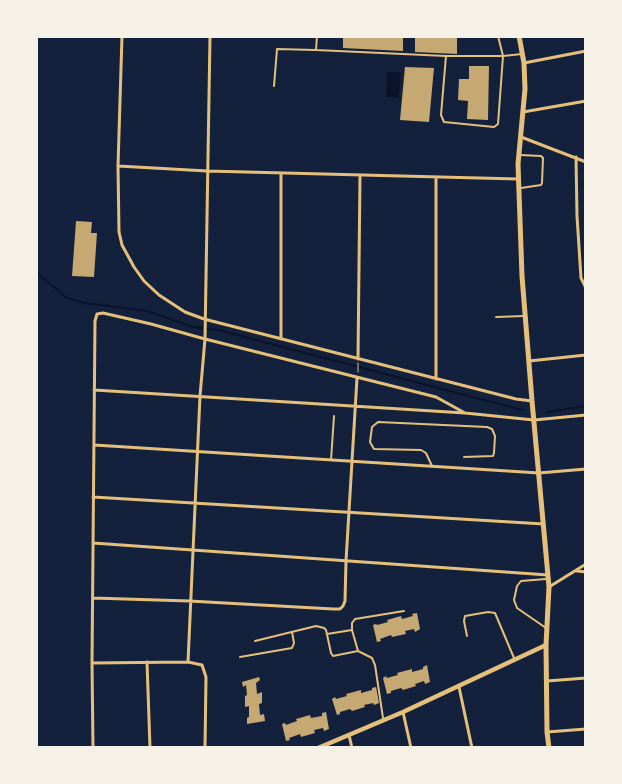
<!DOCTYPE html>
<style>
body{margin:0}
#map{position:relative;width:622px;height:784px;overflow:hidden;background:#14213d;font-family:Mulish,sans-serif}
canvas{display:block}
.frame{position:absolute;inset:0;border:38px solid #f6f1e7;pointer-events:none}
</style>
<div id="map">
<canvas width="622" height="784"></canvas>
<div class="frame"></div>
</div>
<script>
const ctx = document.querySelector('canvas').getContext('2d');
ctx.lineJoin = 'round';
function fillPath(path, color) {
  ctx.fillStyle = color;
  ctx.fill(path, 'evenodd');
}
function shape(rows) {
  const path = new Path2D();
  for (const r of rows) {
    path.moveTo(r[0], r[1]);
    for (let i = 2; i < r.length; i += 2) path.lineTo(r[i], r[i + 1]);
  }
  return path;
}
function stroke(path, color, width, dash) {
  ctx.strokeStyle = color;
  ctx.lineWidth = width;
  ctx.lineCap = dash ? 'butt' : 'round';
  ctx.setLineDash(dash || []);
  ctx.stroke(path);
}
fillPath(shape([
 [387,72,401,72,399,98,386,97]
]), '#0b132b');
stroke(shape([
 [36,272,67,298,84,303,147,311,193,327,218,330,522,410],
 [547,412,586,406]
]), '#0b132b', 2);
fillPath(shape([
 [343,36,403,36,403,51,343,48],
 [415,36,457,36,457,54,415,52],
 [469,66,489,66,488,120,467,119,468,101,458,100,459,79,469,79],
 [405,67,434,68,429,122,400,120],
 [76,221,92,222,91,233,97,233,94,277,72,276],
 [417,613,420,629,415,632,414,629,405,631,406,634,392,637,391,635,380,639,381,641,377,642,373,625,376,624,377,625,388,622,387,620,401,616,402,619,413,616,412,614],
 [427,665,430,682,425,684,424,681,415,684,416,686,403,690,401,688,391,691,391,693,387,694,383,678,386,676,387,678,398,675,397,673,412,669,412,672,423,669,423,667],
 [259,677,260,680,256,683,257,694,262,692,262,703,259,704,260,715,264,714,265,721,247,724,247,718,249,717,249,706,245,707,245,696,247,695,246,685,243,687,242,682],
 [376,687,379,703,374,705,373,703,364,705,365,707,352,711,350,709,340,712,340,714,337,715,332,699,335,697,336,699,347,696,346,694,361,690,361,693,372,690,372,688],
 [326,712,329,729,324,731,323,728,314,730,315,733,301,737,300,734,289,738,290,740,286,741,282,724,285,723,286,725,297,721,296,719,310,715,311,718,322,716,322,713]
]), '#c6a872');
stroke(shape([
 [358,372,358,363]
]), '#e5c07b', 1);
stroke(shape([
 [317,36,316,50,446,56],
 [498,36,503,56,498,124,494,127,444,122,441,115,446,56,503,56,522,54],
 [274,86,277,49,315,50],
 [520,155,541,156,543,158,542,183,541,185,521,188],
 [496,317,524,316],
 [331,460,334,416],
 [432,466,426,453,421,450,374,449,370,442,372,427,378,422,487,427,492,429,495,436,494,453,493,456,464,457],
 [546,628,517,608,514,600,517,586,521,581,546,579],
 [352,630,352,623,355,619,404,611],
 [327,634,352,630,358,651],
 [467,636,464,621,465,616,488,612,495,613,514,658],
 [255,641,316,626,324,628,326,630,331,653,333,656,358,651,372,658,375,665,383,718],
 [240,657,292,648,294,643,292,632]
]), '#e5c07b', 2);
stroke(shape([
 [122,36,118,166,119,232,122,245,134,267,144,281,159,295,185,312,204,319,516,399,532,401],
 [524,63,586,51],
 [523,112,586,101],
 [521,137,586,162],
 [576,157,577,216,581,278,586,288],
 [118,166,207,171,518,179],
 [281,337,281,173],
 [358,359,360,175],
 [529,361,586,355],
 [436,379,436,177],
 [94,390,465,413,534,420,586,415],
 [94,445,539,473,586,469],
 [93,497,544,524],
 [93,543,548,575],
 [577,571,586,572],
 [549,587,586,564],
 [93,598,189,601,333,609,340,609,343,606,345,601,346,561,357,378],
 [147,662,150,748],
 [188,662,200,396,205,339,210,36],
 [92,663,188,662,202,665,206,677,205,748],
 [547,681,586,678],
 [459,687,472,748],
 [403,712,411,748],
 [547,732,586,729],
 [349,735,352,748],
 [93,748,92,663,95,321,97,314,103,313,151,324,205,339,436,397,465,413]
]), '#e5c07b', 3);
stroke(shape([
 [318,748,403,712,546,645]
]), '#e5c07b', 4.5);
stroke(shape([
 [519,36,524,63,525,89,518,164,522,276,532,401,549,587,546,645,547,732,549,748]
]), '#e5c07b', 5);
</script>
